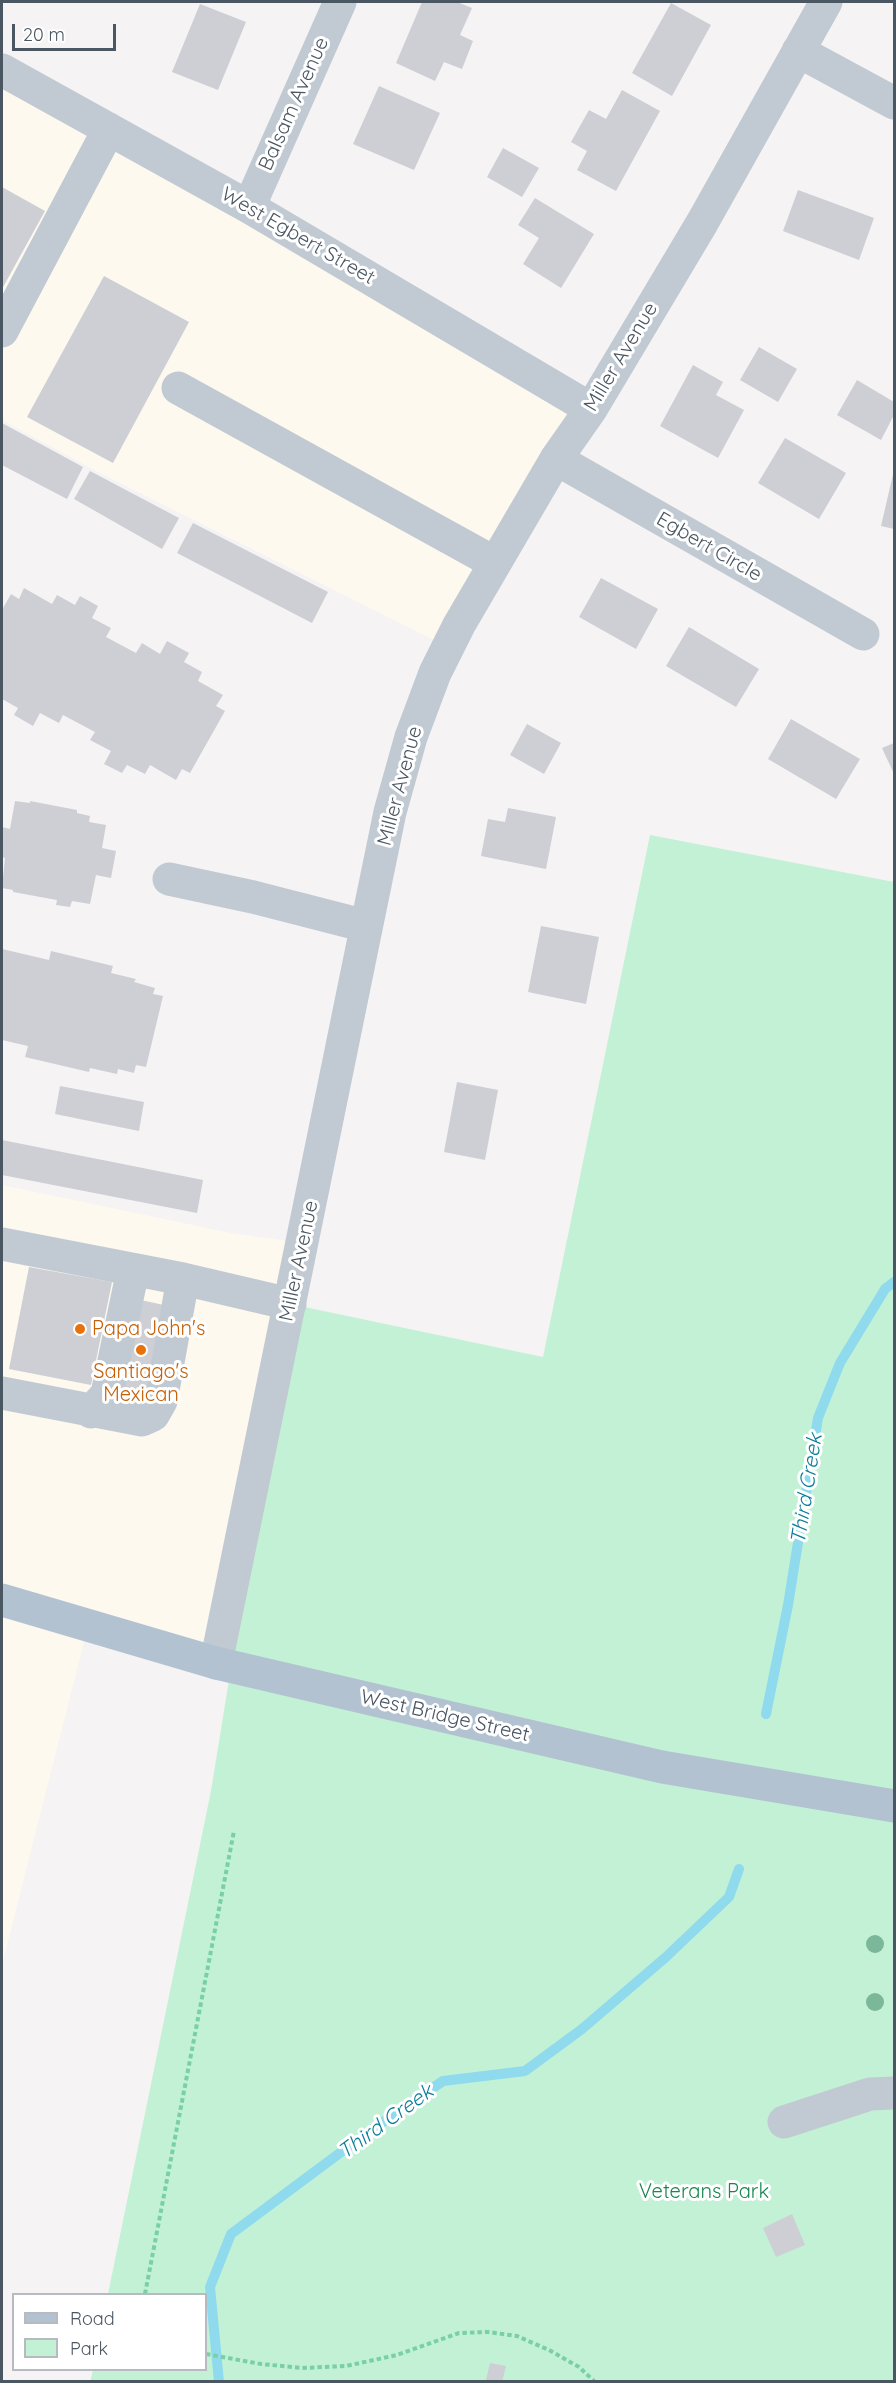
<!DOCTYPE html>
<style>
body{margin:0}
#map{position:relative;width:896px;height:2383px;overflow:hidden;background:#f5f3f3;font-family:Quicksand,sans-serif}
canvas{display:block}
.frame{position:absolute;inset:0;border:3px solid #4a5661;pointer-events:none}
.legend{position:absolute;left:12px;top:2293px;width:195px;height:78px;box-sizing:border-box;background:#fff;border:2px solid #b7bbc0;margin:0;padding:8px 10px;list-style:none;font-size:18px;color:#4a5661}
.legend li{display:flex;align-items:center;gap:12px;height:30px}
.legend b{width:30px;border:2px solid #b7bbc0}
.scale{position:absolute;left:12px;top:24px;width:104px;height:27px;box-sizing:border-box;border:3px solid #4a5661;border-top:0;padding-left:8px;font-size:18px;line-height:21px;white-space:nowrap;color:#4a5661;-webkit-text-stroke:4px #fff;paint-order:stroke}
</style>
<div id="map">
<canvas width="896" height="2383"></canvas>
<div class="frame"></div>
<ul class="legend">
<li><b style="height:8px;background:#b3c2d1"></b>Road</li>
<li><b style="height:16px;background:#c3f1d5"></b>Park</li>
</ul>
<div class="scale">20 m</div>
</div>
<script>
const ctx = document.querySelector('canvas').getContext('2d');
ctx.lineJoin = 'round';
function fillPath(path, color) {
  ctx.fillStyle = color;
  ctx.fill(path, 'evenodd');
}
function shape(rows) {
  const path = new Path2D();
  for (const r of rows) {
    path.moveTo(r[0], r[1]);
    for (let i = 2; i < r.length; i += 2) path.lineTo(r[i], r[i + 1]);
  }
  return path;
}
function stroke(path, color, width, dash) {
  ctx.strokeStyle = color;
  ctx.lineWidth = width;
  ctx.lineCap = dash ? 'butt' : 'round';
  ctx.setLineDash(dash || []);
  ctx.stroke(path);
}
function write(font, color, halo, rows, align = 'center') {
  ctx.font = font + ' Quicksand,sans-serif';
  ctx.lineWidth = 6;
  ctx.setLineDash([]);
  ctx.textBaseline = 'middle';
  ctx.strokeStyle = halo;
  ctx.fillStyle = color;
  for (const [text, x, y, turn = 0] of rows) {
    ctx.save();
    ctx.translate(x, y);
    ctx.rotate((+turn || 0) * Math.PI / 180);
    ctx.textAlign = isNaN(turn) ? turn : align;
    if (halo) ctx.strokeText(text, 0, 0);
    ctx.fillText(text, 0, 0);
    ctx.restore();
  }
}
fillPath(shape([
 [2,70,591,409,448,647,98,472,2,420],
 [2,1185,231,1233,303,1243,216,1663,88,1626,2,1965]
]), '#fdf9ef');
fillPath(shape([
 [650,835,894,882,894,2381,90,2382,93,2370,206,2370,206,2294,108,2294,211,1791,290,1304,543,1357]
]), '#c3f1d5');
stroke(shape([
 [766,1714,788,1605,818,1418,840,1363,885,1289,894,1282],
 [219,2382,210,2287,231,2234,364,2135,443,2081,525,2071,582,2029,666,1957,729,1897,739,1869]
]), '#90daee', 10);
fillPath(shape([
 [422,2,457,2,472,8,460,35,473,41,462,69,444,62,435,81,396,63],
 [671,3,711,25,672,96,632,73],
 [200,4,246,22,218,90,172,72],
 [379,86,440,113,414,170,353,144],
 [622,90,660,111,616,191,577,170,587,151,571,142,589,110,606,119],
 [503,148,539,168,522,197,487,177],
 [2,187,45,211,2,289],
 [798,190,874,218,859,260,783,231],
 [535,198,594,234,561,288,523,264,539,238,518,225],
 [104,276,189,322,113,463,27,417],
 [759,347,797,369,778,402,740,380],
 [693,365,723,382,716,395,744,410,718,458,660,426],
 [857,380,894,402,894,415,881,440,837,415],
 [2,423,83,467,67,499,2,465],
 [785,438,846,473,819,519,758,483],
 [894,470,894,529,881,526],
 [90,471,179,518,162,549,74,499],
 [193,523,328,592,312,623,177,553],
 [601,578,658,609,636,649,579,617],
 [24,588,52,604,57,595,75,605,80,596,98,606,92,618,111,628,106,637,136,653,142,643,160,654,167,641,189,653,184,662,202,672,198,681,223,695,216,706,225,711,190,773,182,769,176,780,150,765,145,774,127,765,122,773,104,764,111,751,90,740,95,732,63,715,59,723,40,713,33,726,14,715,18,708,2,699,2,610,11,594,19,599],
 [689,627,759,669,736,707,666,666],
 [791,719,860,759,836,799,768,759],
 [527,724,561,743,544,774,510,755],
 [894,743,894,774,882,748],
 [15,801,30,803,30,801,77,810,77,813,90,816,89,822,106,825,102,848,116,851,111,878,96,875,90,904,72,901,70,907,56,905,57,900,13,892,13,890,2,888,5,858,2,857,2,827,10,829],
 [508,808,556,817,546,869,481,856,488,819,505,822],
 [541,926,599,937,586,1004,528,992],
 [2,949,49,960,51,951,113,966,111,973,136,979,134,982,155,988,153,994,163,996,146,1067,136,1065,134,1073,118,1069,117,1074,90,1068,89,1072,25,1057,28,1046,2,1040],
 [457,1082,498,1090,485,1160,444,1152],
 [60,1086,144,1102,139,1131,55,1114],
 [2,1140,203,1180,197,1213,2,1175],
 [29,1267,112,1282,91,1385,9,1369],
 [136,1299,164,1305,146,1400,118,1395],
 [792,2214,805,2245,776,2257,763,2228],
 [490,2363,506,2366,502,2382,486,2380]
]), '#cdcfd5');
stroke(shape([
 [145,2294,234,1831],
 [206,2354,261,2364,302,2368,346,2366,397,2355,459,2333,488,2332,517,2336,549,2350,579,2367,595,2382]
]), '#7ad0a6', 4, [4.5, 3]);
stroke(shape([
 [798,51,894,103],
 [2,70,249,207,591,409],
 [249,207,340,2],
 [2,331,109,129],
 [178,388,495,563],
 [556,459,863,634],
 [169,879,253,897,366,926],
 [2,1244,183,1279,290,1304],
 [2,1393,142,1420,153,1415,161,1401,183,1279],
 [91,1412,107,1394,133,1270],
 [216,1663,361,953,390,812,411,737,435,673,459,625,556,459,591,409,702,223,826,2],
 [784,2122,870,2094,894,2093]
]), '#c1cad2', 33);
stroke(shape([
 [2,1600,216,1663,662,1767,894,1806]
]), '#b3c2d1', 33);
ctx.fillStyle = '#7bb799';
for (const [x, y] of [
 [875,1944],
 [875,2002]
]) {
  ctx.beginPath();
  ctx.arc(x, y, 9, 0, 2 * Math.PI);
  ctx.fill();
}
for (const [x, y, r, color] of [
 [80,1329,6,"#e8710a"],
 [141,1350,6,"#e8710a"]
]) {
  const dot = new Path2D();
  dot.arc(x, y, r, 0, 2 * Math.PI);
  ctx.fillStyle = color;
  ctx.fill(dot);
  stroke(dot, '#fff', 2);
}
write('20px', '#4a5661', '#fff', [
 ["Balsam Avenue",294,104,-66],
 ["West Egbert Street",298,236,30],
 ["Miller Avenue",621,357,-59],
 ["Egbert Circle",709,547,30],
 ["Miller Avenue",400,786,-75],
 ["Miller Avenue",299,1261,-78],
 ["West Bridge Street",445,1716,13]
]);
write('20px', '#c56008', '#fff', [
 ["Papa John's",92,1329],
 ["Santiago's",141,1372,"center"],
 ["Mexican",141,1395,"center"]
], 'left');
write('20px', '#17864f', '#fff', [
 ["Veterans Park",704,2192]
]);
write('italic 21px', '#0c7c9b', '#fff', [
 ["Third Creek",807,1489,-81],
 ["Third Creek",386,2122,-36]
]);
</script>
